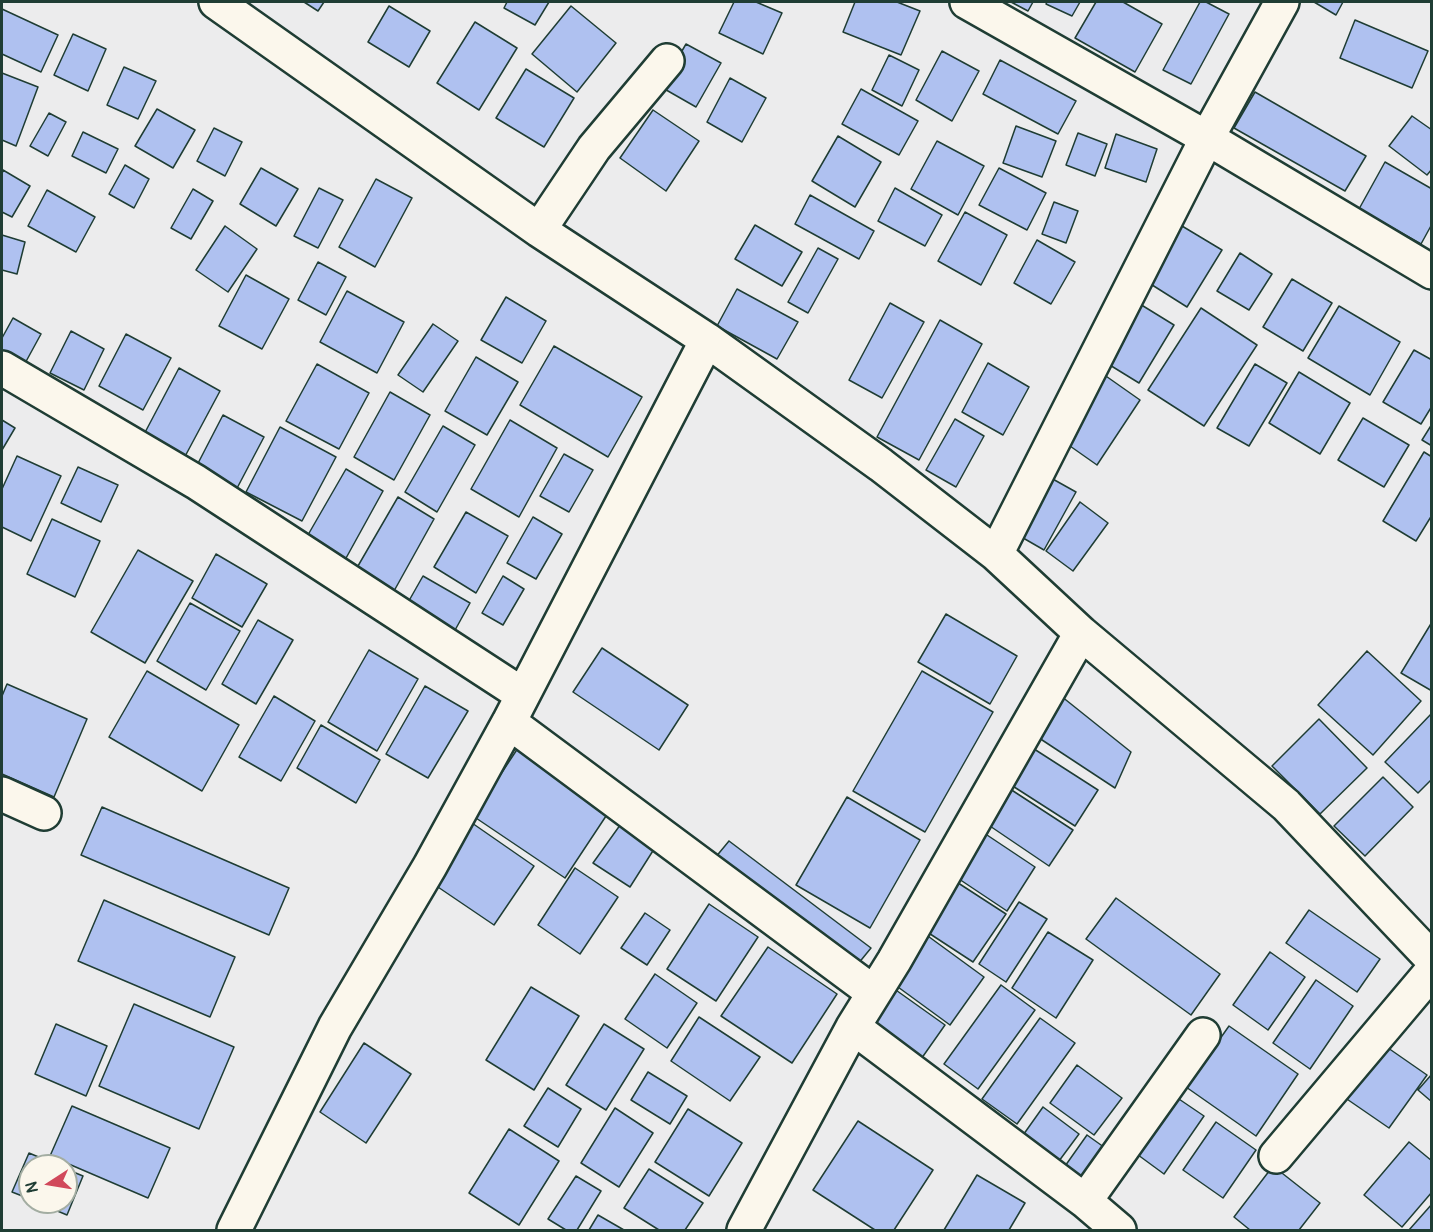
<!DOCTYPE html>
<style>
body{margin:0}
#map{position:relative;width:1433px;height:1232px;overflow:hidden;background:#ececed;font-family:Pangolin,sans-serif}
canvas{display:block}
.frame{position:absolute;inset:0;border:3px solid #1f3d34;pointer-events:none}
.north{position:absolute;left:18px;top:1154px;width:60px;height:60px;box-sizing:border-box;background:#fbf7ec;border:2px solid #a3ada2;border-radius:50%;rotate:258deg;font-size:16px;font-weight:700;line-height:24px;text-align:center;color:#1f3d34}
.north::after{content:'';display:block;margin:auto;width:21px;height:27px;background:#d1495b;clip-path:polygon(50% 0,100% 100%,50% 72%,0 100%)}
</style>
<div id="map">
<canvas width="1433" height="1232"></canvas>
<div class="frame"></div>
<div class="north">N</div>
</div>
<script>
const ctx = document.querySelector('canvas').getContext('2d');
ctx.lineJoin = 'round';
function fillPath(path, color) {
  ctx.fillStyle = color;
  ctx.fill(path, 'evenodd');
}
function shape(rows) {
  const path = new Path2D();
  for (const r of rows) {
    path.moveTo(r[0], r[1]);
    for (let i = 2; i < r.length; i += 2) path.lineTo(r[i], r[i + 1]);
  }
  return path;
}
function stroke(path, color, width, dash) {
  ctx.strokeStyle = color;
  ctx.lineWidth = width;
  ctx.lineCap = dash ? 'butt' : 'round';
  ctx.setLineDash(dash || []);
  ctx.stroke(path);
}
const building = shape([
 [304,2,324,2,318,11,304,2],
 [507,2,549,2,535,25,504,8,507,2],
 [734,2,756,2,782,13,763,54,719,33,734,2],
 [855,2,897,2,920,11,901,55,843,32,855,2],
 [1011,2,1033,2,1028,11,1011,2],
 [1047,2,1080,2,1072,16,1046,4,1047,2],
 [1096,2,1123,2,1162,24,1135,72,1075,38,1096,2],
 [1200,2,1206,2,1229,14,1191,84,1163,70,1200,2],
 [1314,2,1343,2,1336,15,1314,2],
 [389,6,430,31,409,67,368,42,389,6],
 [571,6,616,43,577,92,532,54,571,6],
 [2,9,58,35,41,72,2,54,2,9],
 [1355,20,1428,51,1412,88,1340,58,1355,20],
 [475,22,517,48,479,110,437,83,475,22],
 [73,34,106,49,88,91,54,75,73,34],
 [686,44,721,63,696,107,661,87,686,44],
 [942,51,979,71,952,121,916,100,942,51],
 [889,55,919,70,902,106,872,90,889,55],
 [1000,60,1076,101,1058,134,983,94,1000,60],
 [124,67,156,81,138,119,107,105,124,67],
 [526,69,574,98,544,147,496,118,526,69],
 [2,73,38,87,16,146,2,140,2,73],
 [730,78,766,98,742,142,707,122,730,78],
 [861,89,918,121,899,155,842,124,861,89],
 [1255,92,1366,156,1345,191,1234,128,1255,92],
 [157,109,195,130,173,168,135,146,157,109],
 [653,110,699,141,666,191,620,158,653,110],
 [49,113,66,122,48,156,30,146,49,113],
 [1412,116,1432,130,1432,169,1427,175,1389,146,1412,116],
 [1016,126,1056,141,1042,177,1003,163,1016,126],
 [214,128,242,142,225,176,197,161,214,128],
 [83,132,118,149,106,173,72,156,83,132],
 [1078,133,1107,144,1095,176,1066,165,1078,133],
 [1116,134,1157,149,1146,182,1105,168,1116,134],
 [838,136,881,162,855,207,812,181,838,136],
 [937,141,984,166,958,215,911,189,937,141],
 [1385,162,1432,189,1432,224,1421,244,1359,209,1385,162],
 [125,165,149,179,134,208,109,194,125,165],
 [261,168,298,189,276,226,240,204,261,168],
 [999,168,1046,193,1027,230,979,205,999,168],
 [3,170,30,186,12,217,2,212,2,174,3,170],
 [376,179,412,198,375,267,339,247,376,179],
 [319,188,343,200,318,248,294,236,319,188],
 [895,188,942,215,925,246,878,221,895,188],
 [193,189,213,201,191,239,171,228,193,189],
 [47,190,95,217,76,252,28,226,47,190],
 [810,195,874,231,859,259,795,224,810,195],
 [1054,202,1078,211,1066,243,1042,234,1054,202],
 [965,212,1007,235,981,285,938,261,965,212],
 [755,225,802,252,782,286,735,259,755,225],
 [225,226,257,249,228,292,196,270,225,226],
 [1182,226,1222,250,1187,307,1149,283,1182,226],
 [2,235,25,242,17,274,2,270,2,235],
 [1037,240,1075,262,1051,304,1014,283,1037,240],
 [818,248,838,259,808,313,788,302,818,248],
 [1240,253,1272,274,1249,310,1217,291,1240,253],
 [318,262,346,277,326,315,298,300,318,262],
 [246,275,289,299,262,349,219,326,246,275],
 [1292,279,1332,303,1303,351,1263,327,1292,279],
 [737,289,798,322,777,359,717,326,737,289],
 [347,291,404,322,377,373,320,342,347,291],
 [506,297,546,321,522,363,481,340,506,297],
 [1135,301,1174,325,1139,383,1100,359,1135,301],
 [890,303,924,322,882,398,849,380,890,303],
 [1339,306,1400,342,1370,395,1308,358,1339,306],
 [1201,308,1257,345,1204,426,1148,390,1201,308],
 [13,318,41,334,23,367,2,355,2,338,13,318],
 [940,320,982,344,919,460,877,437,940,320],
 [433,324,458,341,423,392,398,375,433,324],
 [71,331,104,349,84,390,50,373,71,331],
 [126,334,171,358,143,410,99,386,126,334],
 [554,346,642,397,608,457,520,405,554,346],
 [1414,350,1432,360,1432,406,1421,424,1383,402,1414,350],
 [476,357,518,382,487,435,445,411,476,357],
 [988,363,1029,387,1003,435,962,412,988,363],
 [317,364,369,393,339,449,286,421,317,364],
 [1255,364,1287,383,1249,446,1217,428,1255,364],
 [179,368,220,391,182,462,141,440,179,368],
 [1299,372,1350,403,1320,454,1269,423,1299,372],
 [1103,374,1140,400,1097,465,1060,439,1103,374],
 [390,392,430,415,394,480,354,457,390,392],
 [223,415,264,437,235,492,194,471,223,415],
 [1363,418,1409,445,1384,487,1338,460,1363,418],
 [955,419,984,436,956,487,926,470,955,419],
 [2,420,15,428,2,450,2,420],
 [510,420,557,448,519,517,471,489,510,420],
 [1432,424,1432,446,1422,440,1432,424],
 [443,426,475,445,437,512,405,492,443,426],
 [280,427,336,457,302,521,246,492,280,427],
 [1424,452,1432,457,1432,515,1416,541,1383,521,1424,452],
 [564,454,593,470,569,512,540,496,564,454],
 [17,456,61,476,31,541,2,527,2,489,17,456],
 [78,467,118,485,101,522,61,503,78,467],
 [346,469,383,491,340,569,301,547,346,469],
 [1042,473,1076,492,1044,550,1011,531,1042,473],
 [398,497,434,519,389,600,351,578,398,497],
 [1080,502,1108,523,1073,571,1046,551,1080,502],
 [466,512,508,536,476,593,434,567,466,512],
 [533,517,562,534,536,579,507,563,533,517],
 [52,519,100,541,75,597,27,574,52,519],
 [138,550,193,581,145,663,91,632,138,550],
 [216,554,267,584,242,627,192,598,216,554],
 [423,576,470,603,449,641,402,613,423,576],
 [503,576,524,589,503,625,482,613,503,576],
 [190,603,240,631,206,690,157,661,190,603],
 [946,614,1017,656,990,704,918,662,946,614],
 [258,620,293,640,256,704,222,684,258,620],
 [1432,622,1432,691,1401,673,1432,622],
 [602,648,688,705,659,750,573,692,602,648],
 [369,650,418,679,377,751,328,722,369,650],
 [1367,651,1421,701,1373,755,1318,705,1367,651],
 [147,671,239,725,202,791,109,737,147,671],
 [922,671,993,712,925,832,853,791,922,671],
 [7,684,87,719,54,797,2,774,2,696,7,684],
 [425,686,468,711,428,778,386,754,425,686],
 [274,696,315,721,281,781,239,757,274,696],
 [1061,696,1131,752,1115,788,1036,736,1061,696],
 [1432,713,1432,779,1418,793,1385,762,1432,713],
 [1319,719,1367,768,1320,814,1272,766,1319,719],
 [321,725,380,760,356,803,297,768,321,725],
 [520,745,612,807,565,878,473,816,520,745],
 [1031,747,1098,790,1075,826,1008,783,1031,747],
 [1383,777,1413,807,1365,856,1334,826,1383,777],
 [1007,787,1073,830,1049,866,984,822,1007,787],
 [847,797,920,840,870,928,796,885,847,797],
 [102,807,289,888,269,935,81,855,102,807],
 [623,821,656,846,630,887,593,863,623,821],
 [472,823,534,866,494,925,432,883,472,823],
 [981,831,1035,867,1007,911,953,875,981,831],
 [729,841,871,948,853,970,710,864,729,841],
 [575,868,618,897,580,954,538,925,575,868],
 [952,879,1006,914,973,962,921,928,952,879],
 [1116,898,1220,974,1191,1015,1086,939,1116,898],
 [104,900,235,957,210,1017,78,961,104,900],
 [1019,902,1047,919,1006,982,979,964,1019,902],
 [709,904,758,937,716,1001,667,969,709,904],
 [1309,910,1380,959,1357,992,1286,943,1309,910],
 [645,913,670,930,647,965,621,948,645,913],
 [921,931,984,977,950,1025,887,979,921,931],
 [1048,932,1093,960,1056,1018,1012,988,1048,932],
 [768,947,837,994,792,1063,721,1016,768,947],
 [1270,952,1305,977,1268,1030,1233,1005,1270,952],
 [655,974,697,1003,667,1048,625,1019,655,974],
 [1316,980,1353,1006,1310,1069,1273,1043,1316,980],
 [886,983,945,1025,919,1062,860,1019,886,983],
 [1001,985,1035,1010,978,1089,944,1064,1001,985],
 [531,987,579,1016,534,1090,486,1060,531,987],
 [134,1004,234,1047,199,1129,99,1086,134,1004],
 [699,1017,760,1057,730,1101,671,1061,699,1017],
 [1040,1018,1075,1043,1017,1124,982,1099,1040,1018],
 [56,1024,107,1046,86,1096,35,1074,56,1024],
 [604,1024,644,1049,606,1110,566,1085,604,1024],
 [1229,1026,1298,1074,1256,1136,1186,1087,1229,1026],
 [1378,1041,1427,1075,1389,1128,1341,1095,1378,1041],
 [364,1043,411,1074,366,1143,320,1112,364,1043],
 [1077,1065,1122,1098,1094,1135,1050,1103,1077,1065],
 [648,1072,687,1096,670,1124,631,1100,648,1072],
 [1432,1074,1432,1102,1418,1090,1432,1074],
 [548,1088,581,1109,558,1147,524,1126,548,1088],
 [1173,1095,1204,1116,1164,1174,1134,1152,1173,1095],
 [72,1106,170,1148,148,1198,50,1156,72,1106],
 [1043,1107,1079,1134,1056,1165,1021,1138,1043,1107],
 [615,1108,653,1133,619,1187,581,1163,615,1108],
 [688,1109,742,1143,709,1196,655,1162,688,1109],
 [858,1121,933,1170,894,1230,875,1230,813,1190,858,1121],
 [1216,1122,1256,1150,1223,1198,1183,1170,1216,1122],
 [509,1129,559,1161,519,1225,469,1193,509,1129],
 [1087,1135,1108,1150,1079,1192,1058,1176,1087,1135],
 [1409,1142,1432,1161,1432,1192,1402,1227,1364,1195,1409,1142],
 [29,1153,60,1166,30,1166,30,1199,12,1192,29,1153],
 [1273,1166,1320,1203,1299,1230,1250,1230,1234,1217,1273,1166],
 [66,1169,83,1176,67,1215,36,1202,66,1202,66,1169],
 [649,1169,703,1203,685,1230,659,1230,624,1208,649,1169],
 [977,1175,1025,1203,1009,1230,944,1230,977,1175],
 [576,1176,601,1191,577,1230,566,1230,548,1219,576,1176],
 [1432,1204,1432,1230,1409,1230,1432,1204],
 [598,1215,624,1230,589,1230,598,1215]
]);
fillPath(building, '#afc1f0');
stroke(building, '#1f3d34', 1.5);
const minor = shape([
 [216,2,539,230,707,340,881,465,996,554,1081,633,1286,805,1432,959],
 [967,2,1207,138,1432,272],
 [539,230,594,148,667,61],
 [2,368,196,482,523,695],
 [996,554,1207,138,1282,2],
 [509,722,874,993],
 [2,794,44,813],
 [853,1027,1085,1201,1119,1230],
 [1276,1156,1432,971],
 [1085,1201,1203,1035],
 [234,1230,335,1027,430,866,509,722,707,340],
 [744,1230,853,1027,894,961,1081,633]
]);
stroke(minor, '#1f3d34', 38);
stroke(minor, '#fbf7ec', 33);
</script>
